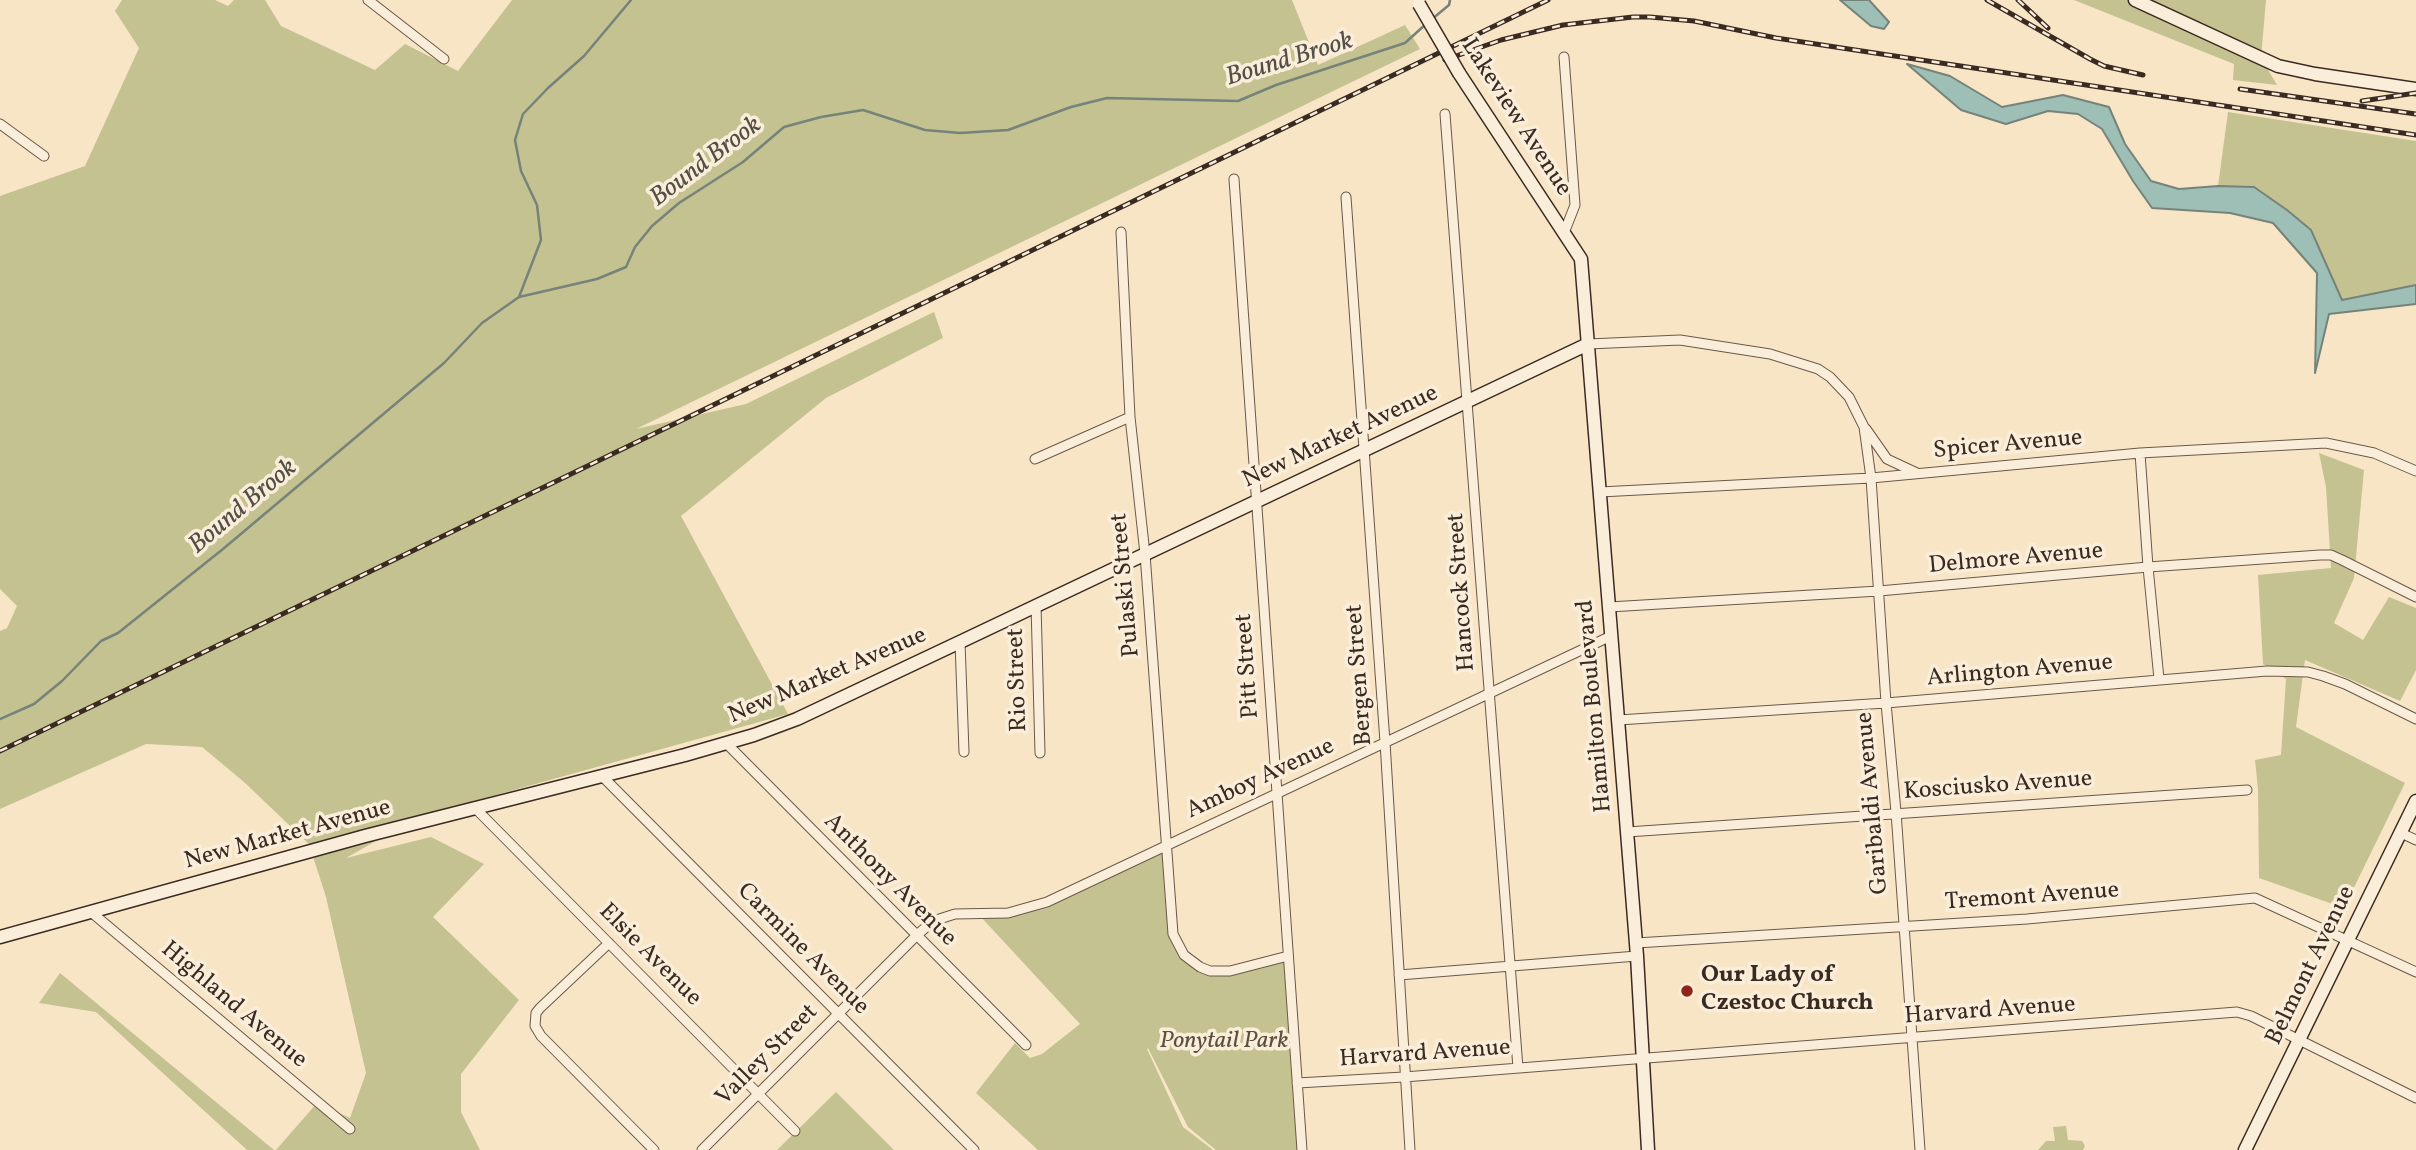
<!DOCTYPE html>
<style>
body{margin:0}
canvas{display:block;background:#f8e5c6}
</style>
<canvas width="2416" height="1150"></canvas>
<script>
const ctx = document.querySelector('canvas').getContext('2d');
ctx.lineJoin = 'round';
function fillPath(path, color) {
  ctx.fillStyle = color;
  ctx.fill(path, 'evenodd');
}
function shape(rows) {
  const path = new Path2D();
  for (const r of rows) {
    path.moveTo(r[0], r[1]);
    for (let i = 2; i < r.length; i += 2) path.lineTo(r[i], r[i + 1]);
  }
  return path;
}
function stroke(path, color, width, dash) {
  ctx.strokeStyle = color;
  ctx.lineWidth = width;
  ctx.lineCap = dash ? 'butt' : 'round';
  ctx.setLineDash(dash || []);
  ctx.stroke(path);
}
function write(font, color, halo, rows, align = 'center') {
  ctx.font = font + ' Vollkorn,serif';
  ctx.lineWidth = 7;
  ctx.setLineDash([]);
  ctx.textBaseline = 'middle';
  ctx.strokeStyle = halo;
  ctx.fillStyle = color;
  for (const [text, x, y, turn = 0] of rows) {
    ctx.save();
    ctx.translate(x, y);
    ctx.rotate((+turn || 0) * Math.PI / 180);
    ctx.textAlign = isNaN(turn) ? turn : align;
    if (halo) ctx.strokeText(text, 0, 0);
    ctx.fillText(text, 0, 0);
    ctx.restore();
  }
}
fillPath(shape([
 [122,0,215,0,228,6,234,0,265,0,281,26,375,70,405,44,458,71,512,0,1292,0,1318,65,1405,25,1420,49,636,429,746,404,934,312,943,338,826,398,681,516,788,714,420,816,346,858,431,837,484,864,433,917,519,1000,461,1074,461,1112,480,1150,276,1150,317,1103,350,1118,366,1073,326,897,309,844,244,782,202,747,146,744,0,809,0,631,7,628,17,606,0,589,0,196,85,166,139,48,115,11],
 [2074,0,2266,0,2261,58,2277,85,2233,80,2234,64],
 [2228,112,2416,141,2416,285,2342,301,2311,230,2218,186],
 [2319,453,2364,470,2354,578,2334,623,2363,640,2389,597,2416,608,2416,670,2400,701,2305,660,2296,727,2405,783,2344,908,2259,878,2258,789,2255,760,2281,755,2286,679,2263,664,2258,575,2331,568,2326,487],
 [1166,846,1176,945,1214,972,1286,952,1302,1150,1216,1150,1188,1127,1148,1048,1147,1049,1183,1127,1213,1150,1038,1150,976,1093,1015,1043,1030,1058,1042,1054,1080,1024,980,916,1068,894],
 [60,973,274,1150,247,1150,96,1012,39,1003],
 [836,1092,894,1150,777,1150],
 [2066,1126,2068,1140,2082,1141,2085,1146,2083,1150,2038,1150,2046,1141,2055,1141,2053,1127]
]), '#c4c290');
const water = shape([
 [1840,0,1869,0,1889,22,1884,29,1871,26,1840,0],
 [1907,64,1950,76,2002,107,2063,95,2109,107,2125,144,2151,181,2179,189,2218,186,2254,187,2287,210,2311,230,2342,300,2416,285,2416,304,2329,314,2315,373,2317,273,2273,223,2230,213,2152,208,2133,181,2102,129,2078,114,2048,111,2006,124,1961,110,1907,64]
]);
fillPath(water, '#9dbfb6');
stroke(water, '#75837a', 2);
stroke(shape([
 [1431,20,1449,5,1450,0],
 [519,297,541,240,537,205,521,171,515,140,523,114,548,88,584,56,631,0],
 [0,719,34,704,62,681,101,641,118,633,223,549,444,363,482,323,519,297,597,279,626,267,635,247,652,226,679,203,743,162,784,127,821,117,863,110,925,130,960,133,1008,130,1071,107,1107,98,1238,101,1276,85,1405,43,1426,24]
]), '#75837a', 2.5);
const street = shape([
 [368,0,444,59],
 [1564,57,1575,205,1564,233],
 [1445,114,1518,1068],
 [0,124,44,156],
 [1234,179,1302,1150],
 [1346,197,1385,742,1410,1150],
 [1121,232,1130,417,1145,554,1173,934,1184,955,1200,967,1210,971,1230,971,1288,956],
 [1588,344,1680,340,1770,354,1818,369,1830,377,1849,397,1864,427,1871,478,1886,703,1896,812,1920,1150],
 [1866,429,1887,459,1917,473],
 [2140,453,2148,567,2159,679],
 [1035,459,1130,417],
 [1600,492,1871,478,2140,453,2326,443,2374,453,2416,471],
 [1036,605,1040,753],
 [1609,607,1879,591,2148,567,2320,555,2331,555,2342,560,2416,597],
 [960,642,964,752],
 [1618,720,1886,703,2267,671,2308,672,2323,676,2345,684,2416,719],
 [726,743,1026,1045],
 [602,776,974,1150],
 [475,808,795,1131],
 [1627,832,2247,790],
 [2401,833,2416,840],
 [91,912,350,1129],
 [609,943,540,1008,536,1013,535,1026,541,1036,654,1150],
 [1636,943,2027,919,2255,898,2416,972],
 [1399,975,1637,956],
 [1297,1083,1404,1077,2237,1012,2251,1016,2416,1098],
 [702,1150,917,935,933,921,955,914,1008,913,1047,902,1611,636]
]);
const secondary = shape([
 [2135,0,2278,66,2315,74,2416,89],
 [1459,73,1581,259,1637,956,1648,1150],
 [0,937,365,836,685,755,754,735,797,719,960,642,1588,344],
 [2245,1150,2416,801]
]);
stroke(street, '#6a594a', 11);
stroke(secondary, '#3a2a21', 15);
stroke(street, '#faeeda', 9);
stroke(secondary, '#faeeda', 12);
const rail = shape([
 [1987,0,2090,59,2104,66,2143,75],
 [2018,0,2048,28],
 [1445,60,1501,40,1563,25,1633,17,1650,17,1694,21,1776,38,2416,135],
 [2240,89,2416,114],
 [2362,101,2416,93],
 [0,751,1548,0]
]);
stroke(rail, '#3a2a21', 5);
stroke(rail, '#faeeda', 2.5, [8]);
const secondaryBridge = shape([
 [1419,4,1459,73]
]);
stroke(secondaryBridge, '#3a2a21', 15, []);
stroke(secondaryBridge, '#faeeda', 12);
for (const [x, y, r, color] of [
 [1687,991,7,"#8f2418"]
]) {
  const dot = new Path2D();
  dot.arc(x, y, r, 0, 2 * Math.PI);
  ctx.fillStyle = color;
  ctx.fill(dot);
  stroke(dot, '#faeeda', 2.5);
}
write('24px', '#3a2a21', '#faeeda', [
 ["Lakeview Avenue",1515,118,57],
 ["New Market Avenue",1341,438,-25],
 ["Spicer Avenue",2008,446,-5],
 ["Delmore Avenue",2016,560,-5],
 ["Pulaski Street",1127,585,-95],
 ["Hancock Street",1463,592,-94],
 ["Pitt Street",1249,666,-94],
 ["Arlington Avenue",2020,672,-5],
 ["Bergen Street",1361,675,-94],
 ["New Market Avenue",828,677,-23],
 ["Rio Street",1019,680,-92],
 ["Hamilton Boulevard",1596,706,-95],
 ["Amboy Avenue",1261,780,-25],
 ["Kosciusko Avenue",1998,787,-4],
 ["Garibaldi Avenue",1874,803,-95],
 ["New Market Avenue",288,836,-15],
 ["Anthony Avenue",889,881,45],
 ["Tremont Avenue",2032,898,-4],
 ["Carmine Avenue",802,950,45],
 ["Elsie Avenue",649,956,45],
 ["Belmont Avenue",2312,966,-64],
 ["Highland Avenue",233,1006,40],
 ["Harvard Avenue",1990,1012,-4],
 ["Harvard Avenue",1425,1055,-4],
 ["Valley Street",768,1056,-45]
]);
write('bold 24px', '#3a2a21', '#faeeda', [
 ["Our Lady of",1701,977],
 ["Czestoc Church",1701,1005]
], 'left');
write('italic 24px', '#5c503d', '#faeeda', [
 ["Ponytail Park",1224,1043]
]);
write('italic 26px', '#534f46', '#faeeda', [
 ["Bound Brook",1290,61,-17],
 ["Bound Brook",707,163,-37],
 ["Bound Brook",244,508,-40]
]);
</script>
